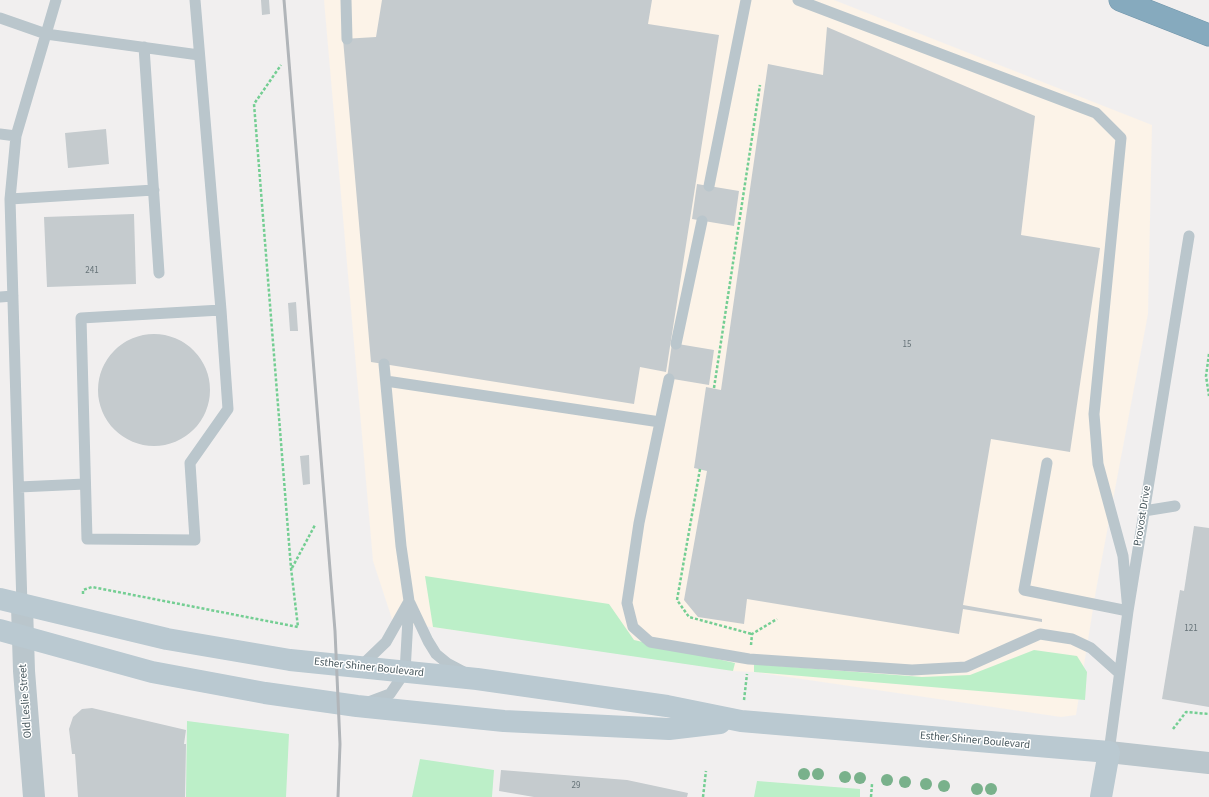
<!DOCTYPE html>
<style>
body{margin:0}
canvas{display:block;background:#f1efef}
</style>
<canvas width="1209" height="797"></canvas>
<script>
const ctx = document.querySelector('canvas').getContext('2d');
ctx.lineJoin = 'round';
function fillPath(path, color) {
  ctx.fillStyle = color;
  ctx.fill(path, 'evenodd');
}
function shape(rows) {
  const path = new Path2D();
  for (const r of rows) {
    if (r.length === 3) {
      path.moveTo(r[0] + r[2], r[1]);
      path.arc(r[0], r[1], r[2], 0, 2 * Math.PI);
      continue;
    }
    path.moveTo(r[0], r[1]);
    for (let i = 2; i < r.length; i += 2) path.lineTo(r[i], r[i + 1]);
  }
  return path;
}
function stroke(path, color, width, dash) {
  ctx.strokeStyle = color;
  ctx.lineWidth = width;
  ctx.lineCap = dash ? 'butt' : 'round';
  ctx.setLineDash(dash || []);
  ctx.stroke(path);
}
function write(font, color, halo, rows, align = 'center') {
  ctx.font = font + ' "Source Sans 3",sans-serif';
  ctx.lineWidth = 3;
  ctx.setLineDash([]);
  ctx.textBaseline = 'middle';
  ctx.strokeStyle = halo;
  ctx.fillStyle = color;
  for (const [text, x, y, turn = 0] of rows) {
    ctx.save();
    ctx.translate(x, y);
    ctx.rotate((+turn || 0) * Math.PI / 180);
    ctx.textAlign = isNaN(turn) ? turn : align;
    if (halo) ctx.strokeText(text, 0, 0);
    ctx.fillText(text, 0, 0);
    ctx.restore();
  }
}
fillPath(shape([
 [324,0,834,0,1152,125,1148,314,1096,590,1076,715,1061,717,754,672,733,671,599,649,393,622,373,561]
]), '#fcf3e8');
fillPath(shape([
 [425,576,609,604,634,640,735,663,733,671,433,627],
 [1034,650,1077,656,1087,672,1085,700,754,672,754,664,922,677,970,675],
 [187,721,289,734,286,797,186,797],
 [420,759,494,770,492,797,412,797],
 [757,781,860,789,860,797,754,797]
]), '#bcefc8');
fillPath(shape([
 [261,0,269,0,270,14,262,15],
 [382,0,652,0,648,24,719,35,666,372,640,367,634,404,371,362,343,39,376,37],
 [827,27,1035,116,1021,235,1100,248,1070,452,991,439,963,605,1042,619,1042,622,963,609,959,634,747,599,744,624,698,617,684,600,707,471,694,468,706,387,721,390,768,64,823,75],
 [106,129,109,164,68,168,65,133],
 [697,184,739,191,734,226,692,219],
 [134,214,136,284,47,287,44,217],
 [296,302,298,331,290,331,288,303],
 [154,390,56],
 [672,343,714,350,709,385,667,378],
 [309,455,310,484,303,485,300,456],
 [1194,526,1209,528,1209,707,1162,699,1180,590,1184,591],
 [92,708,186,730,184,744,186,744,185,797,78,797,75,754,72,754,69,729,73,717,82,709],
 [501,770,627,780,688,793,687,797,534,797,499,791]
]), '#c5cbce');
const highway = shape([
 [1120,0,1209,35]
]);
stroke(highway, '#7195aa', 23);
stroke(shape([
 [1209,354,1206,376,1209,396],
 [714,388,760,85],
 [700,469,677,600,689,617,752,634],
 [292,568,315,525],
 [83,594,83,590,92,587,298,627,291,568,254,104,281,65],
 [751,645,752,634,777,619],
 [744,700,747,674],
 [1173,729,1186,712,1209,714],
 [703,797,706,771],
 [871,797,872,784]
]), '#74ce93', 2.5, [3, 2]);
stroke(shape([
 [195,0,221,310,228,409,190,463,195,540,87,539,81,318,221,310],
 [346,0,347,39],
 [798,0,1096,113,1121,138,1094,414,1098,464,1123,556,1128,611],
 [0,18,46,34,199,55],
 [144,47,159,273],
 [0,134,16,136,10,199,22,606],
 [16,136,56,0],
 [709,186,746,0],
 [10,199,154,190],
 [0,297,13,296],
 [676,344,702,221],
 [669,379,639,523,627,603,633,627,650,642,749,659,912,670,966,667,1040,634,1072,639,1091,648,1119,673],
 [386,381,660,422],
 [1047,463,1024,590,1128,611],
 [19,487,85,484],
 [1144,511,1175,506],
 [410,603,428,641,436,654,447,663,464,672],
 [360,667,386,642,408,603],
 [366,703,390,694,405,672,409,601,401,546,384,364],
 [1109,752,1128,611,1189,236]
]), '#bac6cc', 11);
stroke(shape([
 [22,606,24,671,34,797],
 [1109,752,1209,763]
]), '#bac6cc', 22);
stroke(shape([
 [0,599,167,639,290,660,477,679,667,706,741,721,1109,752,1101,797],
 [0,630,152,672,265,693,357,706,504,721,669,729,720,723]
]), '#bac9d1', 22);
stroke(highway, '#86aabe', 22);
stroke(shape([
 [284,0,335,631,340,744,338,797]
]), '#b1b5b9', 3);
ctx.fillStyle = '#79b18b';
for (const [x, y] of [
 [804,774],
 [818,774],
 [845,777],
 [860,778],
 [887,780],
 [905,782],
 [926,784],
 [944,786],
 [977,789],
 [991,789]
]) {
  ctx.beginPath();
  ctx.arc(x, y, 6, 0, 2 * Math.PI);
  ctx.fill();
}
write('9px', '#667378', null, [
 ["241",92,271],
 ["15",907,345],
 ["121",1191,629],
 ["29",576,786]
]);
write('11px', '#46565c', '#fff', [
 ["Provost Drive",1143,516,-81],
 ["Esther Shiner Boulevard",369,668,6],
 ["Old Leslie Street",26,701,-94],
 ["Esther Shiner Boulevard",975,741,5]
]);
</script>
